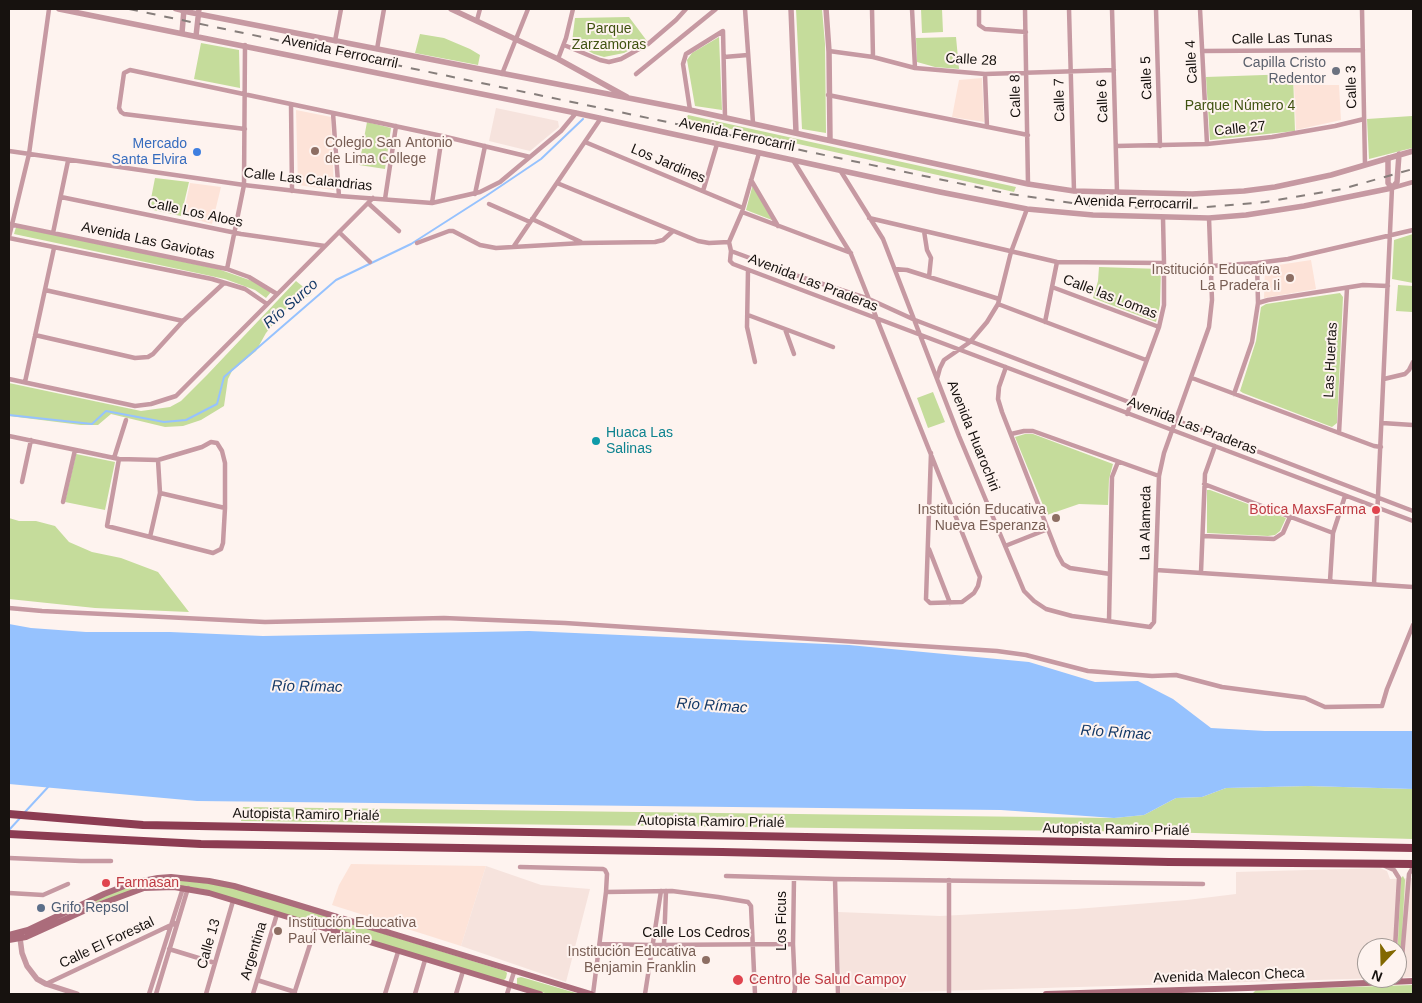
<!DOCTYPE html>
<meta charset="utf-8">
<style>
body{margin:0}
#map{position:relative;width:1422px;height:1003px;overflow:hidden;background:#fef3ef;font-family:Arial,sans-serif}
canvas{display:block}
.frame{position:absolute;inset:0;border:10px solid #17120f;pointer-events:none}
.north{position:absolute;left:1357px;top:938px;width:50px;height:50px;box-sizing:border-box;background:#fef3ef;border:1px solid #a29995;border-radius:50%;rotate:201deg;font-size:14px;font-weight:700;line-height:20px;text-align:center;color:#17120f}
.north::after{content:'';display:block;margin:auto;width:18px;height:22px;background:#826800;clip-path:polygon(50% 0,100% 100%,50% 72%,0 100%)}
</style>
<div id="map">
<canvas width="1422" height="1003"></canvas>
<div class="frame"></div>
<div class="north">N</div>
</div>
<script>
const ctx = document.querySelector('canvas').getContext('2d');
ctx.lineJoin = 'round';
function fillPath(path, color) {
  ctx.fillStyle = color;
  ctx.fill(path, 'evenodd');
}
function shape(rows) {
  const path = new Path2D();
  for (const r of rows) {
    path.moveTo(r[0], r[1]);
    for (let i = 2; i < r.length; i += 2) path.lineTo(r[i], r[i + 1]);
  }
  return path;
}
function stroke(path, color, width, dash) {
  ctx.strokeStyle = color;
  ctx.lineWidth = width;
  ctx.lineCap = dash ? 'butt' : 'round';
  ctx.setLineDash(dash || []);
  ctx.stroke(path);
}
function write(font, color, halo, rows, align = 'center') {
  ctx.font = font + ' Arial,sans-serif';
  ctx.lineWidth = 4;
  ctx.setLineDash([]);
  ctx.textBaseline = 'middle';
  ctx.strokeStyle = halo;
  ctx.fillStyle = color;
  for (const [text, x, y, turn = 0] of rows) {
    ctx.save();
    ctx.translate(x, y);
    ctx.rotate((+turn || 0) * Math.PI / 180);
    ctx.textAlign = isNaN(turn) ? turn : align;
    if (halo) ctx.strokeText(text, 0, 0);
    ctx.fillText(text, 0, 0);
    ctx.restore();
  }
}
fillPath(shape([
 [982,78,984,122,952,117,959,80],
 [1294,85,1339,85,1341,120,1296,130],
 [296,110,331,117,334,190,298,185],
 [190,183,221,187,212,224,183,216],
 [1311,260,1316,289,1264,298,1265,267],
 [351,864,486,866,461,946,332,905,339,885]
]), '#fde3d8');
fillPath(shape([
 [496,108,558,121,559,127,530,151,489,141],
 [486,866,541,885,590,889,566,982,461,946],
 [1380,868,1387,871,1390,879,1413,878,1413,977,1397,978,1397,948,1367,948,1367,978,1384,978,841,994,838,912,940,916,1076,909,1187,900,1236,894,1236,872]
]), '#f6e3dd');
fillPath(shape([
 [796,9,822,9,825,44,826,133,802,129],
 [921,9,942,9,943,32,922,33],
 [629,17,647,41,624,53,604,57,594,54,572,42,575,18],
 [420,34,444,38,470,49,480,55,478,65,415,53],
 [719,37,722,110,695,106,687,60,692,53],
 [956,37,959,69,935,67,917,62,916,38],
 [201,43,239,50,240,88,194,79],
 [1293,74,1295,131,1210,140,1206,77],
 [688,115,1016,187,1014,192,686,119],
 [1412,116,1412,148,1369,159,1367,119],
 [367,122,391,128,385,169,359,165],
 [155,178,189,182,181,216,149,209],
 [753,184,773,220,772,220,746,210],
 [16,227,218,269,255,282,271,292,266,298,255,290,225,279,14,234],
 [1413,234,1413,283,1392,279,1394,240],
 [1099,267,1161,269,1160,305,1156,322,1093,298,1098,281],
 [296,281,312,294,310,296,297,299,290,304,266,333,256,351,232,371,228,379,224,406,201,420,183,426,165,427,111,414,98,425,81,425,9,416,9,383,141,411,170,407,181,401,207,375],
 [1398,285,1413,286,1412,312,1396,311],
 [1340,293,1343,297,1337,423,1332,427,1243,393,1240,391,1256,341,1261,307,1266,304],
 [933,392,945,422,928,428,917,398],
 [1025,434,1033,434,1113,464,1109,479,1108,505,1079,504,1047,515,1015,437],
 [76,454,115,462,105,510,65,502],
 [1207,490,1210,490,1286,518,1280,531,1275,535,1268,536,1207,533],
 [9,518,19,521,36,521,55,526,69,542,92,552,121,558,158,572,189,612,95,608,9,599],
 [1308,786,1413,789,1413,839,1159,832,241,821,243,807,1114,818,1144,815,1176,798,1202,797,1226,788],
 [1403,876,1405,880,1400,972,1398,974,1397,961,1401,878],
 [168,879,213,884,235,888,505,971,507,973,506,978,503,981,203,889,167,884,148,885,92,904,104,896,137,884],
 [521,977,569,991,580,994,549,994,517,986,517,978],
 [1413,985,1413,994,1253,993,1256,990]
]), '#c5dc9b');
fillPath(shape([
 [9,624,31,628,86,632,170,632,263,636,529,631,849,645,1029,662,1095,682,1138,681,1173,699,1211,728,1265,731,1413,731,1413,789,1308,786,1226,788,1202,797,1176,798,1144,815,1114,818,1001,810,197,801,9,784]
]), '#96c2fe');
stroke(shape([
 [9,415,92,424,106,411,164,422,186,420,217,404,224,377,336,280,411,244,486,196,541,159,583,119],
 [25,812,49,786],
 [9,830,21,817]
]), '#96c2fe', 2);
stroke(shape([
 [175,9,183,11],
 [745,9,753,123],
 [872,9,873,57],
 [912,9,915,68],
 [979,9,979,25,985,29,1026,32],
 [1025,9,1028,184],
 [1069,9,1074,191],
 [1112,9,1117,192],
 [1156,9,1160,146],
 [1200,9,1207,144],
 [1362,9,1365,165],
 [477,20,480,9],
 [335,41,341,9],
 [564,45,600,60,609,62,621,59,648,44,676,20,686,9],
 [377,49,384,9],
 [829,51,873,57,915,68,985,74,1114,70],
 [1202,51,1363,50],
 [724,57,748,55],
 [558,59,566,38,573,9],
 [502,74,528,9],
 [636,74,716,9],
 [985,74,987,127],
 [828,95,1028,135],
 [291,104,292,191],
 [690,110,683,64,686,54,723,31,725,117],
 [333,113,339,196],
 [245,129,124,114,121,112,119,108,124,73,130,70,442,136,530,157],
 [585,142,743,208],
 [1116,146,1207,144,1272,137,1335,126,1364,119],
 [9,151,244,185,339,196,432,203,480,192,500,182,561,131,576,113],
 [759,153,742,212,729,242,731,251,730,261,733,264,1413,521],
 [793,160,851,254,977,570,980,577,978,586,974,593,962,602,930,603,926,599,931,453],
 [840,170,883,239,959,436,1024,591,1034,601,1046,609,1072,616,1150,627,1154,622,1159,476,1164,453,1209,327,1212,300,1209,218],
 [751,180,778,226],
 [557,183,698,241,709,243,729,242],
 [703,191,717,144],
 [475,194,485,146],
 [61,197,241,234,325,246],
 [385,199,396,126],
 [368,203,399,231],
 [432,203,442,136],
 [489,204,530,222],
 [742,212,851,253],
 [869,218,1057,262,1164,263],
 [532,219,581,242],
 [9,224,227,269,249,277,277,294],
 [924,231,927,250,931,258,929,277],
 [339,232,370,262],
 [53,233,68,161],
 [9,237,29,154,49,9],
 [9,238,212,279,245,289,267,304],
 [417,243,449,231,453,231,480,245,496,248,582,243,655,242,663,240,673,231],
 [514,246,601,118],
 [731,251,801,277,869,299,915,320,1413,511],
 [1211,266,1257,263,1288,259,1413,230],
 [227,269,244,185,245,45],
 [895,269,907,270,999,299],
 [748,270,747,327,755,362],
 [1052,287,1159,327],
 [45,290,183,321],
 [1258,303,1268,300,1363,285,1388,286],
 [998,304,1146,360],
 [748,315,833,347],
 [1045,322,1057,262],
 [785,329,794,354],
 [35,335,135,358,148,357,153,354,183,321,224,283],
 [1006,367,999,387,998,399,1002,412,1058,555,1063,564,1070,568,1110,574],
 [1192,378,1374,446,1381,447],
 [9,379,135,406,151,404,176,396,373,198],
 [937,379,940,368,944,360,970,342,987,322,998,304,1011,252,1027,209],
 [1384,379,1405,374,1409,370,1413,362],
 [25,382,54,248],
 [1234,394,1252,342,1258,303,1257,263],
 [1127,414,1159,327,1164,305,1164,263,1163,218],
 [1382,423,1413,425],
 [1339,433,1347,288],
 [1011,434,1024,431,1033,431,1159,476],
 [9,436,119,459,158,460,202,447,211,442,217,443,222,451,225,463,225,508,223,543,221,549,213,553,107,526,119,459],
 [114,458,126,420],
 [22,482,31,440],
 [1204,484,1333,533],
 [160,493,225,508],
 [63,502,75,450],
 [1203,536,1274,539,1283,533,1290,517],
 [150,537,160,493,158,460],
 [1005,546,1048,529],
 [929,549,950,603],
 [1156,570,1413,587],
 [1201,572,1205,474,1215,446],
 [1330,581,1333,533,1345,496],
 [1374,584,1392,188,1413,182],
 [9,608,42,611,265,622,444,618,565,623,997,651,1026,655,1088,671,1152,676,1176,675,1222,687,1305,698,1325,707,1382,706,1387,689,1413,625],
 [1109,621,1112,477,1118,462],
 [9,858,81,861,111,861],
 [1385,866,1394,870,1399,878,1395,948],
 [520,867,603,869,605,870,607,874,606,892,593,994],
 [726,876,835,879,1203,884],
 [835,879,838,994],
 [949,880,949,994],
 [606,892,672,891,718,897,748,902,751,906,755,994],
 [9,893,43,895,68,884],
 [600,944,652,945,793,944],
 [664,945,666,891],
 [169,949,215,963],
 [257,980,295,992],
 [1400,981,1409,874,1413,867],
 [46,984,171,925,177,923],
 [149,994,183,888],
 [156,994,188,888],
 [206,994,233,901],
 [253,994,277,914],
 [294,994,316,926],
 [385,994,398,952],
 [415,994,425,960],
 [456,994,463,971],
 [507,994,514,972],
 [645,994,661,891],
 [794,994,795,989,793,944,794,878]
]), '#c699a2', 4.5);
stroke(shape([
 [59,9,576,113,940,192,1027,209,1093,215,1209,218,1246,215,1304,206,1392,188],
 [451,9,558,59,627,97],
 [791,9,796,132],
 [826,9,829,51,830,140],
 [183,11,690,110,1028,184,1074,191,1192,194,1244,191,1275,187,1331,175,1413,151],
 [182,33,184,9],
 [196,36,199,9],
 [1388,158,1388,183,1392,188],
 [1392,188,1397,182,1399,154],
 [20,938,22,953,27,966,37,979,46,984,77,994]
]), '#c699a2', 5.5);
stroke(shape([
 [9,935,28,930,104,894,132,883,158,878,171,877,209,881,234,886,278,899,591,994],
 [9,940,26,937,90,908,144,888,174,887,209,893,540,994],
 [1046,994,1248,988,1413,981]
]), '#ab6c7b', 6);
stroke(shape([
 [9,814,143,825,1413,848],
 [9,834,201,844,722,852,1169,862,1413,864]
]), '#8c3c52', 8);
stroke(shape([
 [129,9,1010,194,1093,206,1184,209,1265,202,1342,189,1413,169]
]), '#867e7b', 2, [9, 9]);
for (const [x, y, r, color] of [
 [1336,71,5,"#6b7280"],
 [315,151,5,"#8d6e63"],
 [197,152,5,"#3f7fe0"],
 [1290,278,5,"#8d6e63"],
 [596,441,5,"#0f9aa8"],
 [1376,510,5,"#e0444e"],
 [1056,518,5,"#8d6e63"],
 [106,883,5,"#e0444e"],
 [41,908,5,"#5c6f8a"],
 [278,931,5,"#8d6e63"],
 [706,960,5,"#8d6e63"],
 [738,980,6,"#e0444e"]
]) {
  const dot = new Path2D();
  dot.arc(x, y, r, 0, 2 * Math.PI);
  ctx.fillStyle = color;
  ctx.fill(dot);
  stroke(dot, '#fef3ef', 2);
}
write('14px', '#3f5210', '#fef3ef', [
 ["Parque",609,29],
 ["Zarzamoras",609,45],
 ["Parque Número 4",1240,106]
]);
write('14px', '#17120f', '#fef3ef', [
 ["Calle Las Tunas",1282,39,-1],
 ["Avenida Ferrocarril",340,52,12],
 ["Calle 28",971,60,3],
 ["Calle 4",1192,62,-93],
 ["Calle 5",1147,78,-92],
 ["Calle 3",1352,87,-91],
 ["Calle 8",1016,96,-91],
 ["Calle 7",1060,100,-91],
 ["Calle 6",1103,101,-92],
 ["Calle 27",1240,129,-6],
 ["Avenida Ferrocarril",737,135,12],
 ["Los Jardines",668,164,23],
 ["Calle Las Calandrias",308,180,6],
 ["Avenida Ferrocarril",1133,203,2],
 ["Calle Los Aloes",195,213,12],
 ["Avenida Las Gaviotas",148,241,12],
 ["Avenida Las Praderas",813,283,21],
 ["Calle las Lomas",1110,297,21],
 ["Las Huertas",1331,360,-87],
 ["Avenida Las Praderas",1192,426,21],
 ["Avenida Huarochiri",973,436,68],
 ["La Alameda",1146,523,-89],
 ["Autopista Ramiro Prialé",306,815,1],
 ["Autopista Ramiro Prialé",711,822,1],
 ["Autopista Ramiro Prialé",1116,830,1],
 ["Los Ficus",782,921,-90],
 ["Calle Los Cedros",696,933],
 ["Calle El Forestal",107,943,-25],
 ["Calle 13",209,944,-74],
 ["Argentina",254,951,-73],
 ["Avenida Malecon Checa",1229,976,-2]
]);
write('14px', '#5b616d', '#fef3ef', [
 ["Capilla Cristo",1326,63],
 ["Redentor",1326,79]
], 'right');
write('14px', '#785e54', '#fef3ef', [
 ["Colegio San Antonio",325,143,"left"],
 ["de Lima College",325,159,"left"],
 ["Institución Educativa",1280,270],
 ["La Pradera Ii",1280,286],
 ["Institución Educativa",1046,510],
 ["Nueva Esperanza",1046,526],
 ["Institución Educativa",288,923,"left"],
 ["Paul Verlaine",288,939,"left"],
 ["Institución Educativa",696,952],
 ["Benjamin Franklin",696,968]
], 'right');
write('14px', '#366cbe', '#fef3ef', [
 ["Mercado",187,144],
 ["Santa Elvira",187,160]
], 'right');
write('14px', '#0d838f', '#fef3ef', [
 ["Huaca Las",606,433],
 ["Salinas",606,449]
], 'left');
write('14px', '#be3a42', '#fef3ef', [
 ["Botica MaxsFarma",1366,510,"right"],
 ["Farmasan",116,883],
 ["Centro de Salud Campoy",749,980]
], 'left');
write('14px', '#4e5e75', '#fef3ef', [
 ["Grifo Repsol",51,908]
], 'left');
write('italic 15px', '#143967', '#fef3ef', [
 ["Río Surco",291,304,-41],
 ["Río Rímac",307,687,1],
 ["Río Rímac",712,706,4],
 ["Río Rímac",1116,733,4]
]);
</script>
